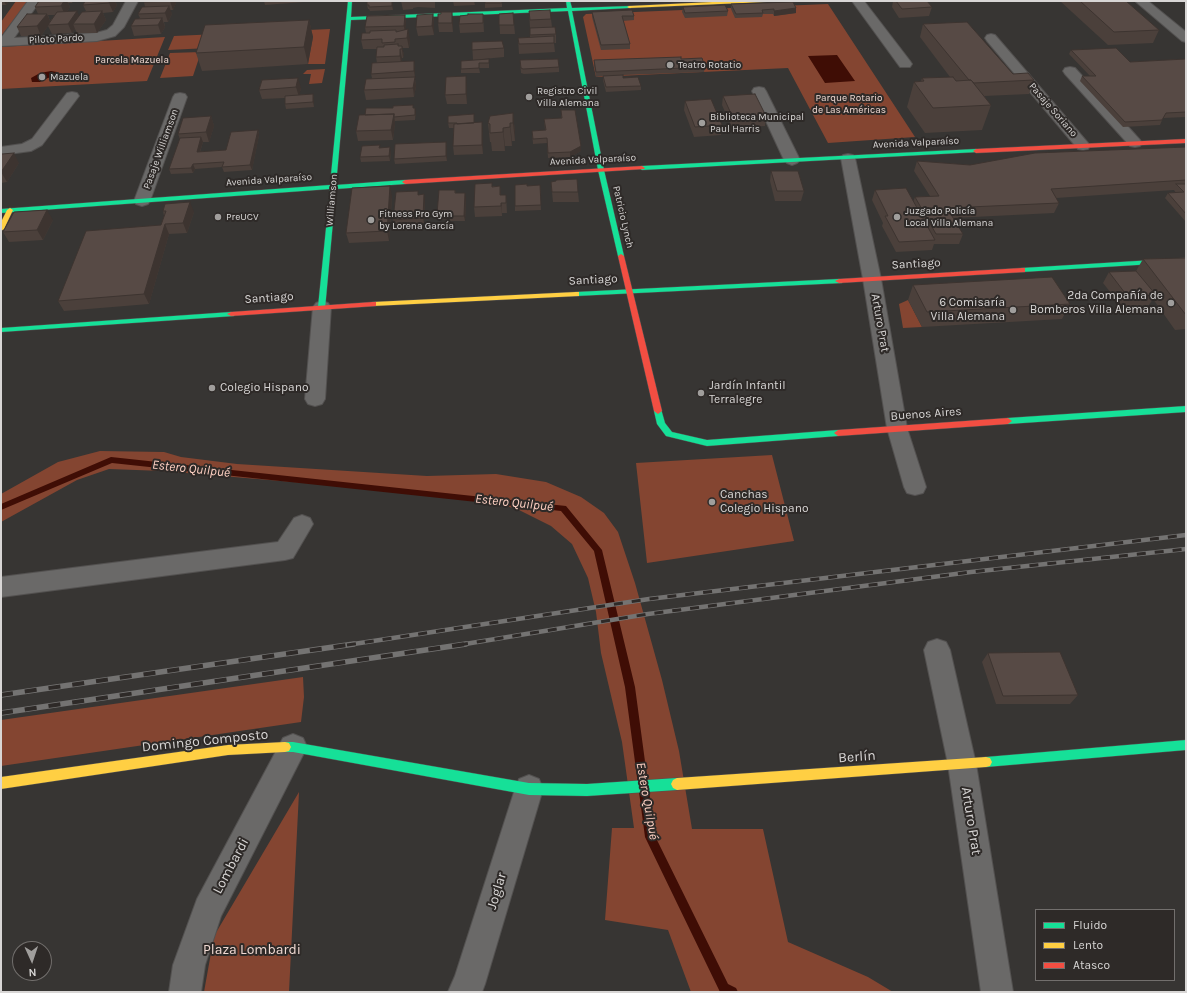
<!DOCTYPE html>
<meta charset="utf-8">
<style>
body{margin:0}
#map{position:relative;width:1187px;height:993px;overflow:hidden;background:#373533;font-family:Karla,sans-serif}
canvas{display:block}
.frame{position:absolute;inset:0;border:2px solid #d8d6d5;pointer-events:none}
.legend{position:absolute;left:1035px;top:909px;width:140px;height:72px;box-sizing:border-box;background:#2e2a28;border:1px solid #726f6d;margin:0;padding:5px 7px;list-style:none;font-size:12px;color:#d8d6d5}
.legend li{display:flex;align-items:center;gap:8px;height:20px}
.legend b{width:20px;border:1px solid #726f6d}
.north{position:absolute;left:12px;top:941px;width:40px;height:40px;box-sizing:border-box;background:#2e2a28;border:1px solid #726f6d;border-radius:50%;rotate:177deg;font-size:11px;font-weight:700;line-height:16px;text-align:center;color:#d8d6d5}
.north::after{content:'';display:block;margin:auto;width:14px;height:18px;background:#a09e9c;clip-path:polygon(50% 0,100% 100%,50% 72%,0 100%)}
</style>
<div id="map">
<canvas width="1187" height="993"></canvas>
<div class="frame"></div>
<ul class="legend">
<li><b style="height:5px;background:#16e098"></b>Fluido</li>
<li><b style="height:5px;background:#ffcf43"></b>Lento</li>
<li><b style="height:5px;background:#f24e42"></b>Atasco</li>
</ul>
<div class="north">N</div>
</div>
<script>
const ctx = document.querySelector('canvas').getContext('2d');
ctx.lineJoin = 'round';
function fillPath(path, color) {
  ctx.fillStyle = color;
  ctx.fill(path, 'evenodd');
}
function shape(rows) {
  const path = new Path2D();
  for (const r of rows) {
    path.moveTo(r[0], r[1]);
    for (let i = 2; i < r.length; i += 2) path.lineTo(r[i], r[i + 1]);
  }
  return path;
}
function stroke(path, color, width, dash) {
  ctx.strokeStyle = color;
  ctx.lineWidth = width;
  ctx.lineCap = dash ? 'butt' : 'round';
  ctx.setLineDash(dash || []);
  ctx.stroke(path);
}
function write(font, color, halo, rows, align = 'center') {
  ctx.font = font + ' Karla,sans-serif';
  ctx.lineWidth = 4;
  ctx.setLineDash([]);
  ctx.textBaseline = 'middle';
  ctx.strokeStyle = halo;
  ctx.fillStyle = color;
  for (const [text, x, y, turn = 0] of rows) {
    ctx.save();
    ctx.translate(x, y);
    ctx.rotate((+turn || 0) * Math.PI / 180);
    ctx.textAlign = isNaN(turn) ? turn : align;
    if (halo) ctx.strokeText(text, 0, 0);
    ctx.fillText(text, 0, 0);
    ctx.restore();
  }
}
fillPath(shape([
 [16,1,28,1,1,36,1,22],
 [828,4,915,137,828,143,788,68,596,77,583,17,586,14],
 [330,29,325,64,308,64,209,48,168,50,174,36],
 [165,37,147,81,1,89,1,47],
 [201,52,193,76,160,78,170,53],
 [325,69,322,83,309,84,311,74,303,74,307,70],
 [908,300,922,327,903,328,899,304],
 [100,451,164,452,181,457,237,464,427,476,496,474,546,482,581,497,604,513,618,532,635,583,662,680,679,751,692,829,763,829,788,942,868,977,893,992,691,992,668,930,605,920,612,828,634,828,622,742,601,653,596,612,588,578,572,544,551,526,519,510,482,498,163,471,109,469,77,480,1,522,1,494,58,462],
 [772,455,794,541,647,563,636,463],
 [303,677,304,697,301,722,1,766,1,720],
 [299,792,289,992,204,992,214,936]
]), '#844531');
fillPath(shape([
 [837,55,855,81,825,83,808,56],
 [51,71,57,72,55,76,48,78,40,82,32,82,31,78,40,73]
]), '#3f0d05');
fillPath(shape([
 [111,457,566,506,602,550,635,687,655,836,728,984,736,988,738,992,720,992,645,837,625,687,594,551,561,511,112,463,1,510,1,504,111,457]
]), '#3f0d05');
const street = shape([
 [28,1,40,1,14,38,96,33,107,30,113,25,126,1,138,1,124,27,115,36,97,41,1,46,1,38,28,1],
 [852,1,864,1,910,61,912,64,910,67,900,67,852,1],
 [1135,1,1148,1,1186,32,1186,42,1182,41,1135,1],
 [991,34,995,35,1088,143,1090,146,1088,149,1083,150,1078,149,987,41,985,38,987,35,991,34],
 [1070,67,1075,68,1140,140,1142,143,1140,146,1135,147,1130,146,1065,74,1063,71,1065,68,1070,67],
 [759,87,764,88,766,91,800,160,797,163,792,165,787,163,784,160,752,91,754,88,759,87],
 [72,92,77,93,79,96,42,145,31,151,1,155,1,147,22,144,32,139,67,93,72,92],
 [180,93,185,94,187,97,150,201,148,204,142,206,136,204,134,201,173,97,175,94,180,93],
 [848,154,853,155,855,158,881,279,907,428,926,487,923,493,915,495,907,493,904,487,887,428,863,279,841,158,843,155,848,154],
 [322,301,328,303,331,307,325,399,322,404,315,406,308,404,305,399,313,307,316,303,322,301],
 [302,515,310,518,313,524,293,558,285,560,1,597,1,577,278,542,294,518,302,515],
 [937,639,946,642,950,650,976,764,1013,992,981,992,948,764,924,650,928,642,937,639],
 [293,734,303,738,307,747,221,916,205,965,201,992,169,992,173,965,197,899,283,738,293,734],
 [529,775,539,779,543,789,485,984,482,992,448,992,455,976,515,789,519,779,529,775]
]);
const fast = shape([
 [348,1,352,1,351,17,567,8,566,1,570,1,572,8,631,6,631,8,629,8,572,11,604,170,624,256,623,257,619,257,618,256,598,170,568,11,351,20,336,185,405,180,408,182,405,184,336,189,325,309,322,309,318,307,330,189,1,213,1,209,330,185,348,1],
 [976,149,978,150,978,152,642,170,639,168,642,166,976,149],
 [1186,258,1186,262,1022,272,1018,270,1022,268,1186,258],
 [839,279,843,281,842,283,576,296,572,294,576,292,839,279],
 [231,312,235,314,234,316,1,332,1,328,231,312],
 [1186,406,1186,412,1008,424,1004,421,1008,418,1186,406],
 [658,408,661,409,665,423,672,432,707,440,838,430,842,433,838,436,707,446,666,436,657,424,654,411,658,408],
 [1186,740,1186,750,986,767,982,766,980,762,982,758,986,757,1186,740],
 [285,742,293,742,529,783,587,784,677,778,681,780,683,784,681,788,677,790,587,796,529,795,293,752,285,752,281,751,279,747,281,743,285,742]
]);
const slow = shape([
 [733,1,768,1,766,2,629,8,627,7,629,6,733,1],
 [10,208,13,210,4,229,1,231,1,222,7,210,10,208],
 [576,292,579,292,579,296,373,306,369,304,373,302,576,292],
 [285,742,289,743,291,747,289,751,285,752,228,755,1,789,1,777,228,745,285,742],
 [986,757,990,758,992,762,990,766,986,767,677,790,673,788,671,784,673,780,677,778,986,757]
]);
const jam = shape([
 [1186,139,1186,143,976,153,973,151,976,149,1186,139],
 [642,166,645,168,644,169,405,184,402,182,405,180,642,166],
 [621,254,624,256,662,411,658,414,654,411,618,256,621,254],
 [1022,268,1025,268,1025,272,839,283,835,281,839,279,1022,268],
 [373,302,376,302,376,306,231,316,227,314,231,312,373,302],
 [1008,418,1012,421,1008,424,838,436,834,433,838,430,1008,418]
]);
stroke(street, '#535150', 2);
stroke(fast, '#535150', 1);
stroke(slow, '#535150', 1);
stroke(jam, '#535150', 1);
fillPath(street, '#6a6968');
fillPath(fast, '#16e098');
fillPath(slow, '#ffcf43');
fillPath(jam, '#f24e42');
const railFar1 = shape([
 [347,645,649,599,1186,535],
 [459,645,648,614,971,572,1186,549]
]);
const rail = shape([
 [1,695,354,644],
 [1,713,466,644]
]);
stroke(railFar1, '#747372', 4.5);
stroke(rail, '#747372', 5.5);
stroke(railFar1, '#2e2a28', 3, [9]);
stroke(rail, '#2e2a28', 4, [12]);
fillPath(shape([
 [1,1,9,1,6,5,1,5],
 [39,1,73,1,72,3,68,3,70,7,67,12,79,16,86,11,83,5,85,1,118,1,115,1,117,5,113,12,103,13,106,20,97,33,77,33,75,29,72,33,52,34,48,26,41,36,21,36,17,27,38,14,35,7],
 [48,15,55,15,50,21],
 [144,1,176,1,176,3,173,10,170,10,172,14,168,22,164,22,165,27,161,34,134,36,131,26,140,18,138,14,145,7,144,2],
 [264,1,304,1,304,2,265,5],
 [367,1,393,1,393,10,370,11,369,9,368,9,367,5],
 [401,1,435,1,435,8,418,7,413,8,413,9,403,10],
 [453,1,474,1,475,5,454,6],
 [485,1,502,1,502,7,485,8],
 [893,1,927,1,932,7,929,16,899,18,892,7],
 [1060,1,1126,1,1159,30,1153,43,1108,45],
 [731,4,796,8,796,13,774,16,773,14,763,14,762,17,735,18,731,9],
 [683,7,728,11,727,16,685,18,682,12],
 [529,11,551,19,552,27,556,34,556,43,554,43,555,52,519,54,518,38,530,38,530,28],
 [592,12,634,16,634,20,623,21,630,44,630,49,601,50,592,17],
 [513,13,515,34,500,34,499,14],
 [433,14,434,23,434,35,418,36,416,27],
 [441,14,453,21,453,32,439,32,438,23],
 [483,14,484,32,460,33,459,24,468,15],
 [405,15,406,24,405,30,410,39,409,48,402,48,404,55,403,58,402,58,401,61,414,61,415,70,415,79,416,86,414,97,366,100,364,90,372,78,371,74,377,63,376,57,377,49,363,49,361,40,366,33,365,27],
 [309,20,313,37,308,64,202,71,196,53],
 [923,24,1013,74,1034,80,1029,94,984,96,991,105,982,130,925,133,907,107,914,82,921,81,922,78,950,77,920,37],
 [472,42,504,48,504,57,473,60],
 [1071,50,1130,62,1186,59,1186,117,1163,118,1160,125,1123,127,1080,81,1082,76,1090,76,1069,54],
 [489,59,489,68,479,68,480,73,461,73,461,69],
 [681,59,705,67,704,72,623,75,623,78,641,86,641,90,606,92,603,80,603,76,596,77,594,65,594,60],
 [520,60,559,67,559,72,524,74,521,73],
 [262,80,301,88,299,95,313,94,314,99,314,107,286,109,285,104,285,98,262,99,259,90],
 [467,86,467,104,447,104,445,95],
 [723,96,766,116,765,126,732,128,722,105],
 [685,101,722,125,721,135,694,137,684,110],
 [414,108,416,113,415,120,395,121,395,123,393,140,358,141,356,131,365,115],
 [561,110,581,146,581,151,570,157,548,158,547,143,533,144,532,131,545,130,544,119,561,118],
 [513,113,515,132,515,141,512,141,512,146,505,146,505,151,492,151,491,142,490,142,488,123],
 [211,116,214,126,209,142,203,142,200,152,226,150,258,130,259,135,252,170,224,172,222,167,195,169,193,173,171,174,169,169,180,139,178,134],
 [474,119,474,123,483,132,483,154,454,155,453,146,454,128,449,128,448,123],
 [446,142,447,147,447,161,395,164,394,159],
 [380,145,380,148,391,152,390,161,361,162,360,157],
 [1186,147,1186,222,1165,198,1168,193,1176,193,1174,190,1056,198,1059,203,1054,213,953,218,963,234,959,244,934,244,932,250,896,252,882,226,883,223,872,200,875,190,913,202,915,197,930,196,914,171,917,161,970,165],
 [1,155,19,163,7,182,1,183],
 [771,171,804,191,801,201,775,201,770,181],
 [551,182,578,192,579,202,553,202],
 [492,183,492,186,500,186,501,195,506,195,507,213,502,213,502,216,475,217,474,207],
 [540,185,541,210,515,211,515,206,527,186],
 [455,190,456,193,466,198,465,221,450,221,450,219,438,220,437,214],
 [419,195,425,200,424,223,395,225,393,220],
 [392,196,389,241,349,243,346,233],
 [163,211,194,212,187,233,169,234,149,304,64,311,58,301,161,225,164,216],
 [53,220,43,240,9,242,3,232],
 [1186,258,1186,329,1175,330,1153,299,1149,305,1122,307,1103,283,1109,272,1136,271,1143,259],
 [913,285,1070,304,1062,319,922,327,908,300],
 [988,653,1078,695,1070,704,996,704,982,662]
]), '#4b403b');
fillPath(shape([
 [4,1,9,1,6,5],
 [64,1,67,1,70,7,65,15,61,6],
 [110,1,115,1,117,5,113,12,109,3],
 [170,1,176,1,176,3,173,10],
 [392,1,393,1,393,10,392,6],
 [169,6,172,14,168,22,165,13],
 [796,8,796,13,774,16,774,11],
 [77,11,81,20,73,24,75,29,72,33,68,24],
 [102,11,106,20,97,33,94,24],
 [452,12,453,21,453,32,452,23],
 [47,14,51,23,48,25,48,26,41,36,37,26],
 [433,14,434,23,434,35,432,26],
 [405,15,406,24,405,35,404,26],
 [162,18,165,27,161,34,158,25],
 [309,20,313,37,308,64,304,47],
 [408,29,410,39,409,48,407,38],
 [402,46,404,55,403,58,402,49],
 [400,49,402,58,401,65,400,56],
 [414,61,415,70,415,79,416,86,414,97,413,88,415,78,414,71],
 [466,76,467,86,467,104,466,94],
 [298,78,301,88,299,97,296,87],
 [313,94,314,99,314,107,313,102],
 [415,108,416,113,415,120],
 [513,113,515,132,515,141,513,123],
 [394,114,395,123,393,140,391,130],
 [211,116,214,126,209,142,206,132],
 [482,122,483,132,483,154,482,145],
 [510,123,512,141,512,146,510,127],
 [503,128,505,146,505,151,503,132],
 [258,130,259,135,252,170,250,165],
 [201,137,203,142,198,157,197,152],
 [446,142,447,147,447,161,446,156],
 [581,146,581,151,570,157,570,152],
 [390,147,391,152,390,161,389,156],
 [14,153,19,163,7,182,1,172],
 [193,164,195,169,193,173,191,168],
 [390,186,392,196,389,241,387,231],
 [500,186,501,196,502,216,500,195],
 [465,193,466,198,465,221,464,216],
 [424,194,425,200,424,223,423,218],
 [190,202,194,212,187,233,183,223],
 [47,210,53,220,43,240,37,230],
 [165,224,169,234,149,304,144,294]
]), '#3d3430');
const building = shape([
 [39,1,64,1,61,6,35,7,39,1],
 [85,1,110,1,109,3,83,5,85,1],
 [144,1,170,1,144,2,144,1],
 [367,1,392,1,392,6,369,7,369,5,367,5,367,1],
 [485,1,502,1,502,3,485,3,485,1],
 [896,1,927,1,932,7,902,9,896,1],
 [1080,1,1126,1,1159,30,1114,32,1080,1],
 [793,2,796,8,774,11,774,9,762,10,763,13,736,14,731,4,793,2],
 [725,5,728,11,685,13,683,7,725,5],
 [169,6,165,13,138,14,142,7,169,6],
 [550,10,551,19,530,20,529,11,550,10],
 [632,10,634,16,622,16,630,44,601,45,592,12,632,10],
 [77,11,68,24,48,25,57,12,77,11],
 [102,11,94,24,73,24,82,12,102,11],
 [441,12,452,12,452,23,438,23,438,14,441,14,441,12],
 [513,13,514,25,499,25,499,14,513,13],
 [27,14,47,14,37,26,17,27,27,14],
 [433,14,432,26,416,27,417,15,433,14],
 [468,14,483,14,483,23,459,24,460,16,468,15,468,14],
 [405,15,404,26,365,27,367,16,405,15],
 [162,18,158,25,131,26,135,19,162,18],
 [309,20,304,47,196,53,205,25,309,20],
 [967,22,1013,74,1028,73,1034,80,974,83,971,80,969,80,923,24,967,22],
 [555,27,556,34,530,35,530,28,555,27],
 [408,29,407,38,395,39,395,42,382,43,382,39,361,40,362,33,370,33,370,31,396,30,396,32,408,29],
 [554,36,554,43,519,44,518,38,554,36],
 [502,41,504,48,472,50,472,42,502,41],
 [398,44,398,46,402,46,402,49,400,49,400,56,376,57,377,47,384,47,384,45,398,44],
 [1116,48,1130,62,1186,59,1186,112,1166,113,1162,120,1125,122,1082,76,1096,76,1071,50,1116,48],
 [681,57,681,59,702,58,705,67,596,72,594,60,681,57],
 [489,59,489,63,479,63,479,68,461,69,461,61,489,59],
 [558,59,559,67,523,69,521,68,520,60,558,59],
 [414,61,414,71,371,74,372,63,414,61],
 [623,75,623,78,638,77,641,86,606,87,603,76,623,75],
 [466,76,466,94,445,95,446,77,466,76],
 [415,77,413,88,364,90,366,79,415,77],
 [953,77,956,81,971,80,991,105,933,108,914,82,924,81,922,78,953,77],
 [298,78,296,87,259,90,262,80,298,78],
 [313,94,313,102,285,104,285,96,313,94],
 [755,94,766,116,733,118,723,96,755,94],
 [711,99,722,125,695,127,685,101,711,99],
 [413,105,413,108,415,108,415,115,394,117,394,114,365,115,366,108,393,108,393,106,413,105],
 [561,110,575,110,581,146,570,152,548,153,547,138,533,139,532,131,546,130,544,119,562,118,561,110],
 [513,113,513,123,510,123,510,127,503,128,503,132,490,133,490,124,488,123,490,116,513,113],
 [394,114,391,130,356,131,359,115,394,114],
 [474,114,474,123,457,124,457,123,448,123,448,116,474,114],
 [211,116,206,132,178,134,183,118,211,116],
 [482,122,482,145,453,146,454,124,482,122],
 [258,130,250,165,222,167,224,162,193,164,191,168,169,169,180,138,201,137,197,152,226,150,231,132,258,130],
 [446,142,446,156,394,159,395,144,446,142],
 [380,145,379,148,390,147,389,156,360,157,362,146,380,145],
 [1186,147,1186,180,1051,189,1059,203,947,208,963,234,936,234,915,197,939,196,917,161,970,165,1035,153,1186,147],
 [14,153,1,172,1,155,2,154,14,153],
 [771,171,798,171,804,191,777,191,771,171],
 [577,179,578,192,552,192,551,182,556,181,556,180,577,179],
 [492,183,492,187,500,186,500,195,506,195,506,203,501,203,501,206,474,207,475,184,492,183],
 [527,184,527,186,540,185,541,205,515,206,515,185,527,184],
 [1176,184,1186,184,1186,214,1168,193,1184,192,1176,184],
 [390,186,387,231,346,233,352,188,390,186],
 [906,188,935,240,899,242,885,216,888,216,875,190,906,188],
 [439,190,455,190,455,193,465,193,464,216,450,216,450,214,437,214,439,190],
 [418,191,418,195,424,194,423,218,393,220,396,192,418,191],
 [190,202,183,223,165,224,144,294,58,301,86,231,161,225,166,211,163,211,165,204,190,202],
 [47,210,37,230,3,232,14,212,47,210],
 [1186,258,1186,315,1143,259,1186,258],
 [1136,271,1156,295,1128,297,1109,272,1136,271],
 [1052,277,1070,304,927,312,913,285,1052,277],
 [1060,652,1078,695,1003,696,988,653,1060,652]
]);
fillPath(building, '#574a45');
stroke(building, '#3d3430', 1);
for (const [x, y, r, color] of [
 [670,65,4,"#a09e9c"],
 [42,77,4,"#a09e9c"],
 [529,97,4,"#a09e9c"],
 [702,123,4,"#a09e9c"],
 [218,217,4,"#a09e9c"],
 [897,217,4,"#a09e9c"],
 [371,220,4,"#a09e9c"],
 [1171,303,4,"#a09e9c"],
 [1013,310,4,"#a09e9c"],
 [212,388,4,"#a09e9c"],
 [701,393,4,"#a09e9c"],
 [712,502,4,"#a09e9c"]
]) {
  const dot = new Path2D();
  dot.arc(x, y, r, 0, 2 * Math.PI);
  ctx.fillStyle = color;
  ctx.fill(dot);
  stroke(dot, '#2e2a28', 1.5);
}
write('10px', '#d8d6d5', '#2e2a28', [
 ["Piloto Pardo",56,39,-3],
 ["Pasaje Soriano",1053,110,49],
 ["Avenida Valparaíso",916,143,-3],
 ["Pasaje Williamson",161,149,-70],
 ["Avenida Valparaíso",593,160,-3],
 ["Avenida Valparaíso",269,180,-4],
 ["Williamson",332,200,-85],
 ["Patricio Lynch",623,217,77]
]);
write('10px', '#f1dad3', '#2e2a28', [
 ["Parcela Mazuela",132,60],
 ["Parque Rotario",849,98],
 ["de Las Américas",849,110]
]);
write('10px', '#d8d6d5', '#2e2a28', [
 ["Teatro Rotatio",678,65],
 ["Mazuela",50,77],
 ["Registro Civil",537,91],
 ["Villa Alemana",537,103],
 ["Biblioteca Municipal",710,117],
 ["Paul Harris",710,129],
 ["Juzgado Policía",905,211],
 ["Local Villa Alemana",905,223],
 ["Fitness Pro Gym",379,214],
 ["by Lorena García",379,226],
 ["PreUCV",226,217]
], 'left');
write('12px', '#d8d6d5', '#2e2a28', [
 ["Santiago",916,264,-3],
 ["Santiago",593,280,-3],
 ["Santiago",269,298,-4],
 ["Arturo Prat",880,323,80],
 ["Buenos Aires",926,414,-4]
]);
write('12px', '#d8d6d5', '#2e2a28', [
 ["2da Compañía de",1163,296,"right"],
 ["Bomberos Villa Alemana",1163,310,"right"],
 ["6 Comisaría",1005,303,"right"],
 ["Villa Alemana",1005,317,"right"],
 ["Jardín Infantil",709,386],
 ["Terralegre",709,400],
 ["Colegio Hispano",220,388],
 ["Canchas",720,495],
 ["Colegio Hispano",720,509]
], 'left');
write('italic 13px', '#ffd1c3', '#2e2a28', [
 ["Estero Quilpué",191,469,6],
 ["Estero Quilpué",514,503,6],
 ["Estero Quilpué",647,801,80]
]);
write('14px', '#d8d6d5', '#2e2a28', [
 ["Domingo Composto",205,741,-6],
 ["Berlín",857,757,-4],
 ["Arturo Prat",971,821,81],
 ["Lombardi",231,866,-62],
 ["Joglar",497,891,-73]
]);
write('14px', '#f1dad3', '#2e2a28', [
 ["Plaza Lombardi",252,950]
]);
</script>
